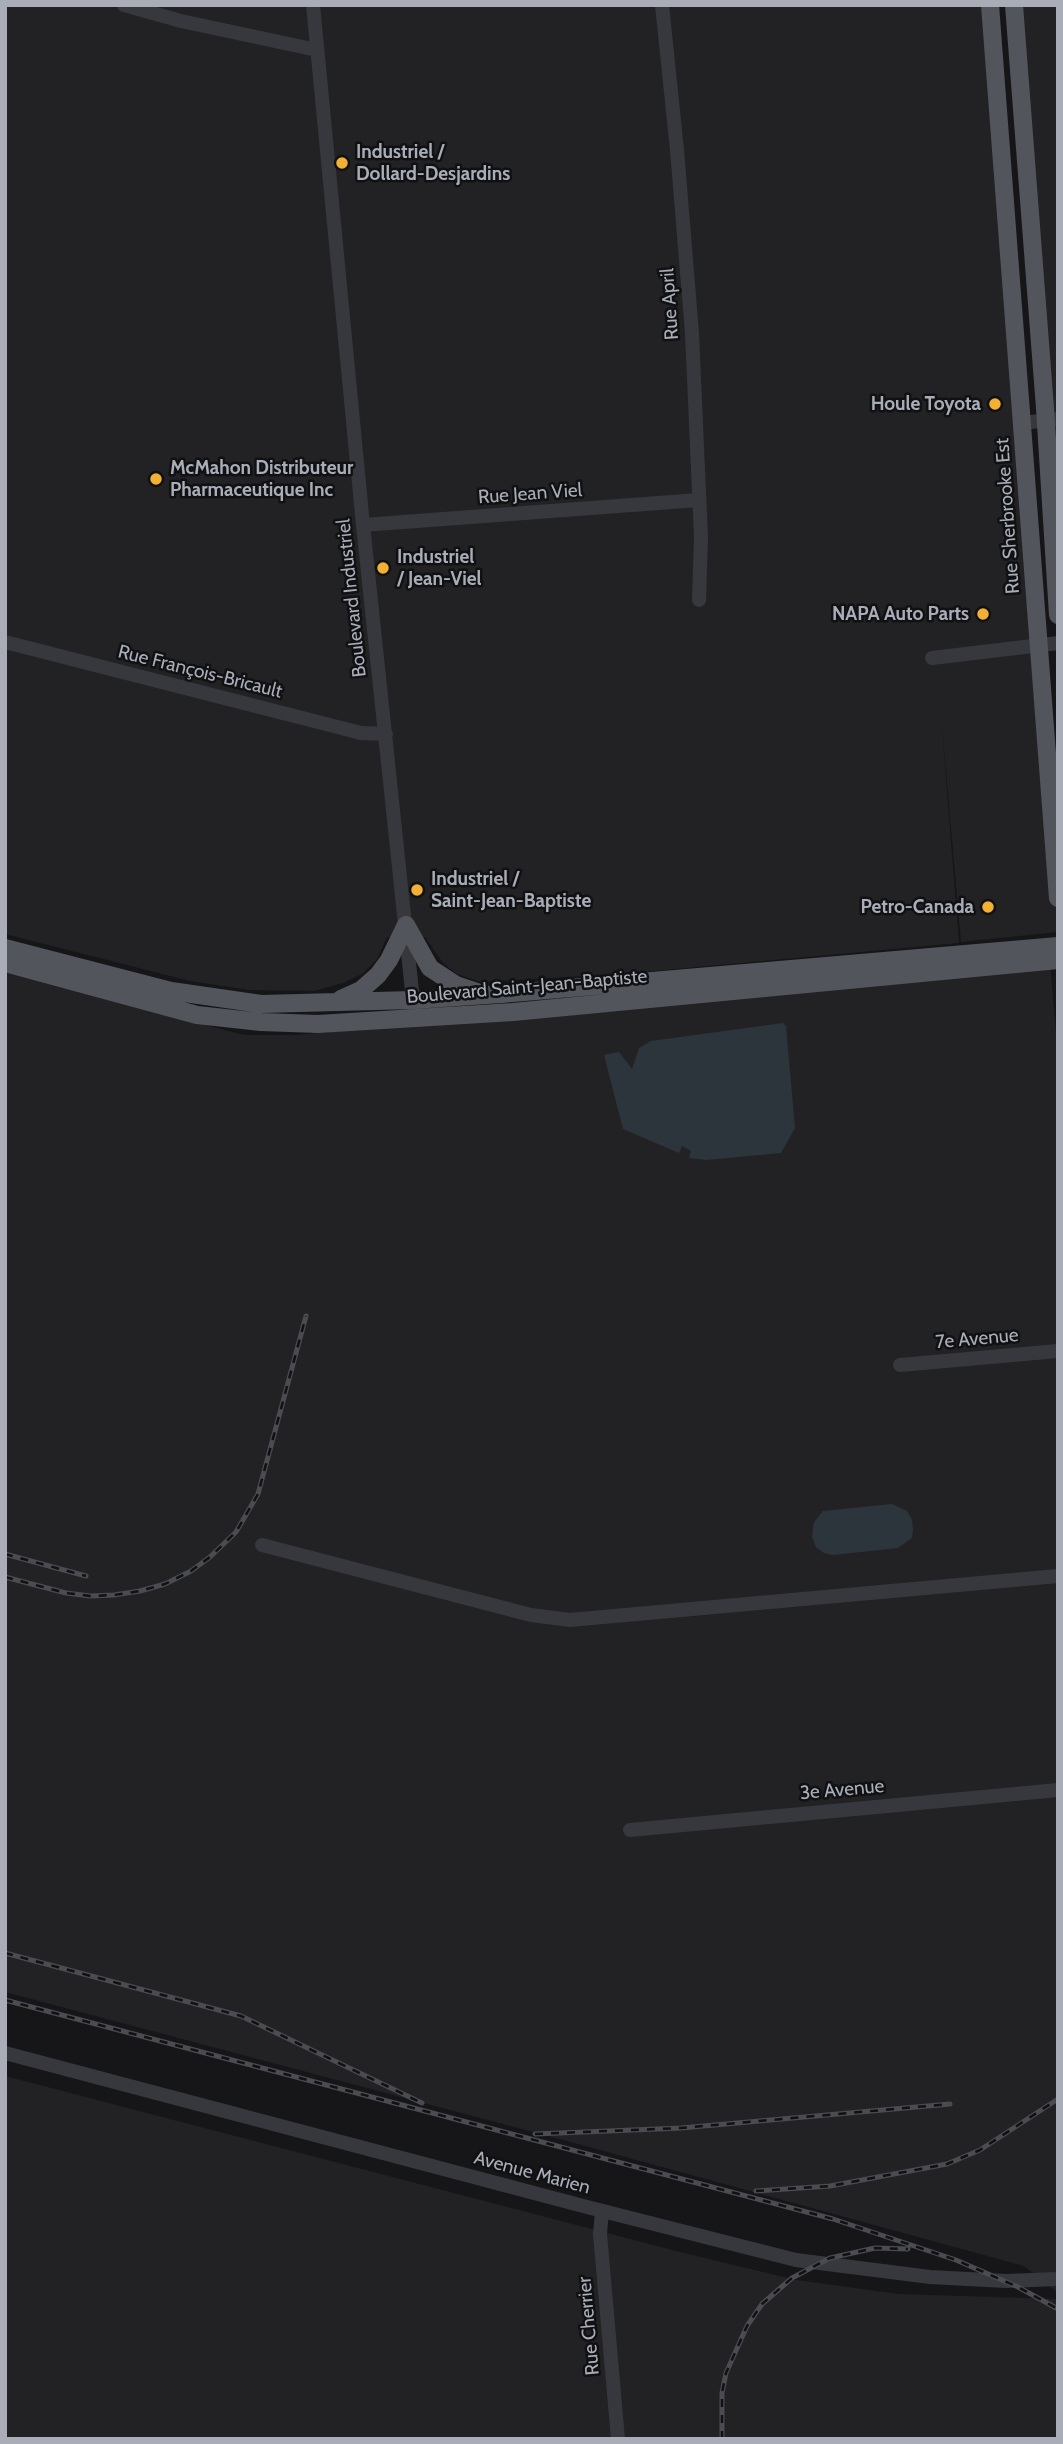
<!DOCTYPE html>
<meta charset="utf-8">
<style>
body{margin:0}
#map{position:relative;width:1063px;height:2444px;overflow:hidden;background:#161618;font-family:Cabin,sans-serif}
canvas{display:block}
.frame{position:absolute;inset:0;border:7px solid #a8adb8;pointer-events:none}
</style>
<div id="map">
<canvas width="1063" height="2444"></canvas>
<div class="frame"></div>
</div>
<script>
const ctx = document.querySelector('canvas').getContext('2d');
ctx.lineJoin = 'round';
function fillPath(path, color) {
  ctx.fillStyle = color;
  ctx.fill(path, 'evenodd');
}
function shape(rows) {
  const path = new Path2D();
  for (const r of rows) {
    path.moveTo(r[0], r[1]);
    for (let i = 2; i < r.length; i += 2) path.lineTo(r[i], r[i + 1]);
  }
  return path;
}
function stroke(path, color, width, dash) {
  ctx.strokeStyle = color;
  ctx.lineWidth = width;
  ctx.lineCap = dash ? 'butt' : 'round';
  ctx.setLineDash(dash || []);
  ctx.stroke(path);
}
function write(font, color, halo, rows, align = 'center') {
  ctx.font = font + ' Cabin,sans-serif';
  ctx.lineWidth = 5;
  ctx.setLineDash([]);
  ctx.textBaseline = 'middle';
  ctx.strokeStyle = halo;
  ctx.fillStyle = color;
  for (const [text, x, y, turn = 0] of rows) {
    ctx.save();
    ctx.translate(x, y);
    ctx.rotate((+turn || 0) * Math.PI / 180);
    ctx.textAlign = isNaN(turn) ? turn : align;
    if (halo) ctx.strokeText(text, 0, 0);
    ctx.fillText(text, 0, 0);
    ctx.restore();
  }
}
fillPath(shape([
 [5,5,990,5,1058,885,1058,932,961,942,941,714,959,943,621,974,481,982,457,974,443,963,425,937,387,937,377,959,362,974,343,983,314,991,249,990,190,981,5,934],
 [1014,5,1058,5,1058,578],
 [1050,963,1058,1055,1058,2293,1024,2266,567,2141,5,1992,5,973,244,1035,296,1035,871,983],
 [5,2076,684,2253,796,2280,899,2294,1058,2299,1058,2439,5,2439]
]), '#222225');
fillPath(shape([
 [783,1023,786,1026,795,1128,781,1153,706,1160,689,1158,691,1151,682,1146,679,1153,623,1129,604,1055,619,1052,632,1069,639,1048,651,1041],
 [892,1504,907,1511,912,1520,913,1529,912,1538,898,1548,833,1555,824,1553,816,1547,812,1537,814,1522,823,1511]
]), '#2c353c');
stroke(shape([
 [124,5,181,21,317,50],
 [313,5,363,525,414,1010],
 [662,5,677,150,692,333,701,537,699,600],
 [1022,423,1058,419],
 [363,525,699,500],
 [5,642,361,733,386,734],
 [932,658,1058,643],
 [900,1365,1058,1351],
 [262,1545,531,1615,570,1620,1058,1576],
 [630,1830,1058,1790],
 [5,2053,587,2207,796,2260,930,2277,1006,2281,1058,2279],
 [602,2211,600,2234,618,2439]
]), '#37383d', 14);
stroke(shape([
 [990,5,1058,898],
 [1014,5,1045,408,1058,615],
 [406,925,430,968,456,985,477,992],
 [5,948,171,991,261,1004,413,1000,501,994,1058,946],
 [5,963,197,1015,261,1022,318,1024,513,1012,1058,960],
 [341,999,361,990,378,975,389,960,406,925]
]), '#53555c', 18);
const rail = shape([
 [5,1554,86,1576],
 [5,1577,66,1593,90,1596,114,1595,140,1591,165,1584,191,1571,210,1557,236,1532,258,1494,306,1316],
 [5,1953,241,2016,422,2103],
 [5,2000,833,2219,956,2260,1018,2287,1058,2309],
 [535,2134,681,2128,950,2104],
 [756,2191,830,2186,947,2164,980,2150,1058,2099],
 [722,2439,722,2393,726,2373,747,2326,762,2304,792,2278,830,2258,875,2248,908,2249]
]);
stroke(rail, '#4a4c52', 5);
stroke(rail, '#111113', 2.5, [8]);
for (const [x, y, r, color] of [
 [342,163,7,"#f2b134"],
 [995,404,7,"#f2b134"],
 [156,479,7,"#f2b134"],
 [383,568,7,"#f2b134"],
 [983,614,7,"#f2b134"],
 [417,890,7,"#f2b134"],
 [988,907,7,"#f2b134"]
]) {
  const dot = new Path2D();
  dot.arc(x, y, r, 0, 2 * Math.PI);
  ctx.fillStyle = color;
  ctx.fill(dot);
  stroke(dot, '#111113', 2.5);
}
write('bold 19px', '#a8adb8', '#111113', [
 ["Industriel /",356,152],
 ["Dollard-Desjardins",356,174],
 ["Houle Toyota",981,404,"right"],
 ["McMahon Distributeur",170,468],
 ["Pharmaceutique Inc",170,490],
 ["Industriel",397,557],
 ["/ Jean-Viel",397,579],
 ["NAPA Auto Parts",969,614,"right"],
 ["Industriel /",431,879],
 ["Saint-Jean-Baptiste",431,901],
 ["Petro-Canada",974,907,"right"]
], 'left');
write('19px', '#a8adb8', '#111113', [
 ["Rue April",670,304,-94],
 ["Rue Jean Viel",530,494,-4],
 ["Rue Sherbrooke Est",1008,516,-94],
 ["Boulevard Industriel",352,598,-96],
 ["Rue François-Bricault",200,672,14],
 ["Boulevard Saint-Jean-Baptiste",527,987,-5],
 ["7e Avenue",977,1339,-5],
 ["3e Avenue",842,1790,-5],
 ["Avenue Marien",532,2173,15],
 ["Rue Cherrier",589,2326,-95]
]);
</script>
